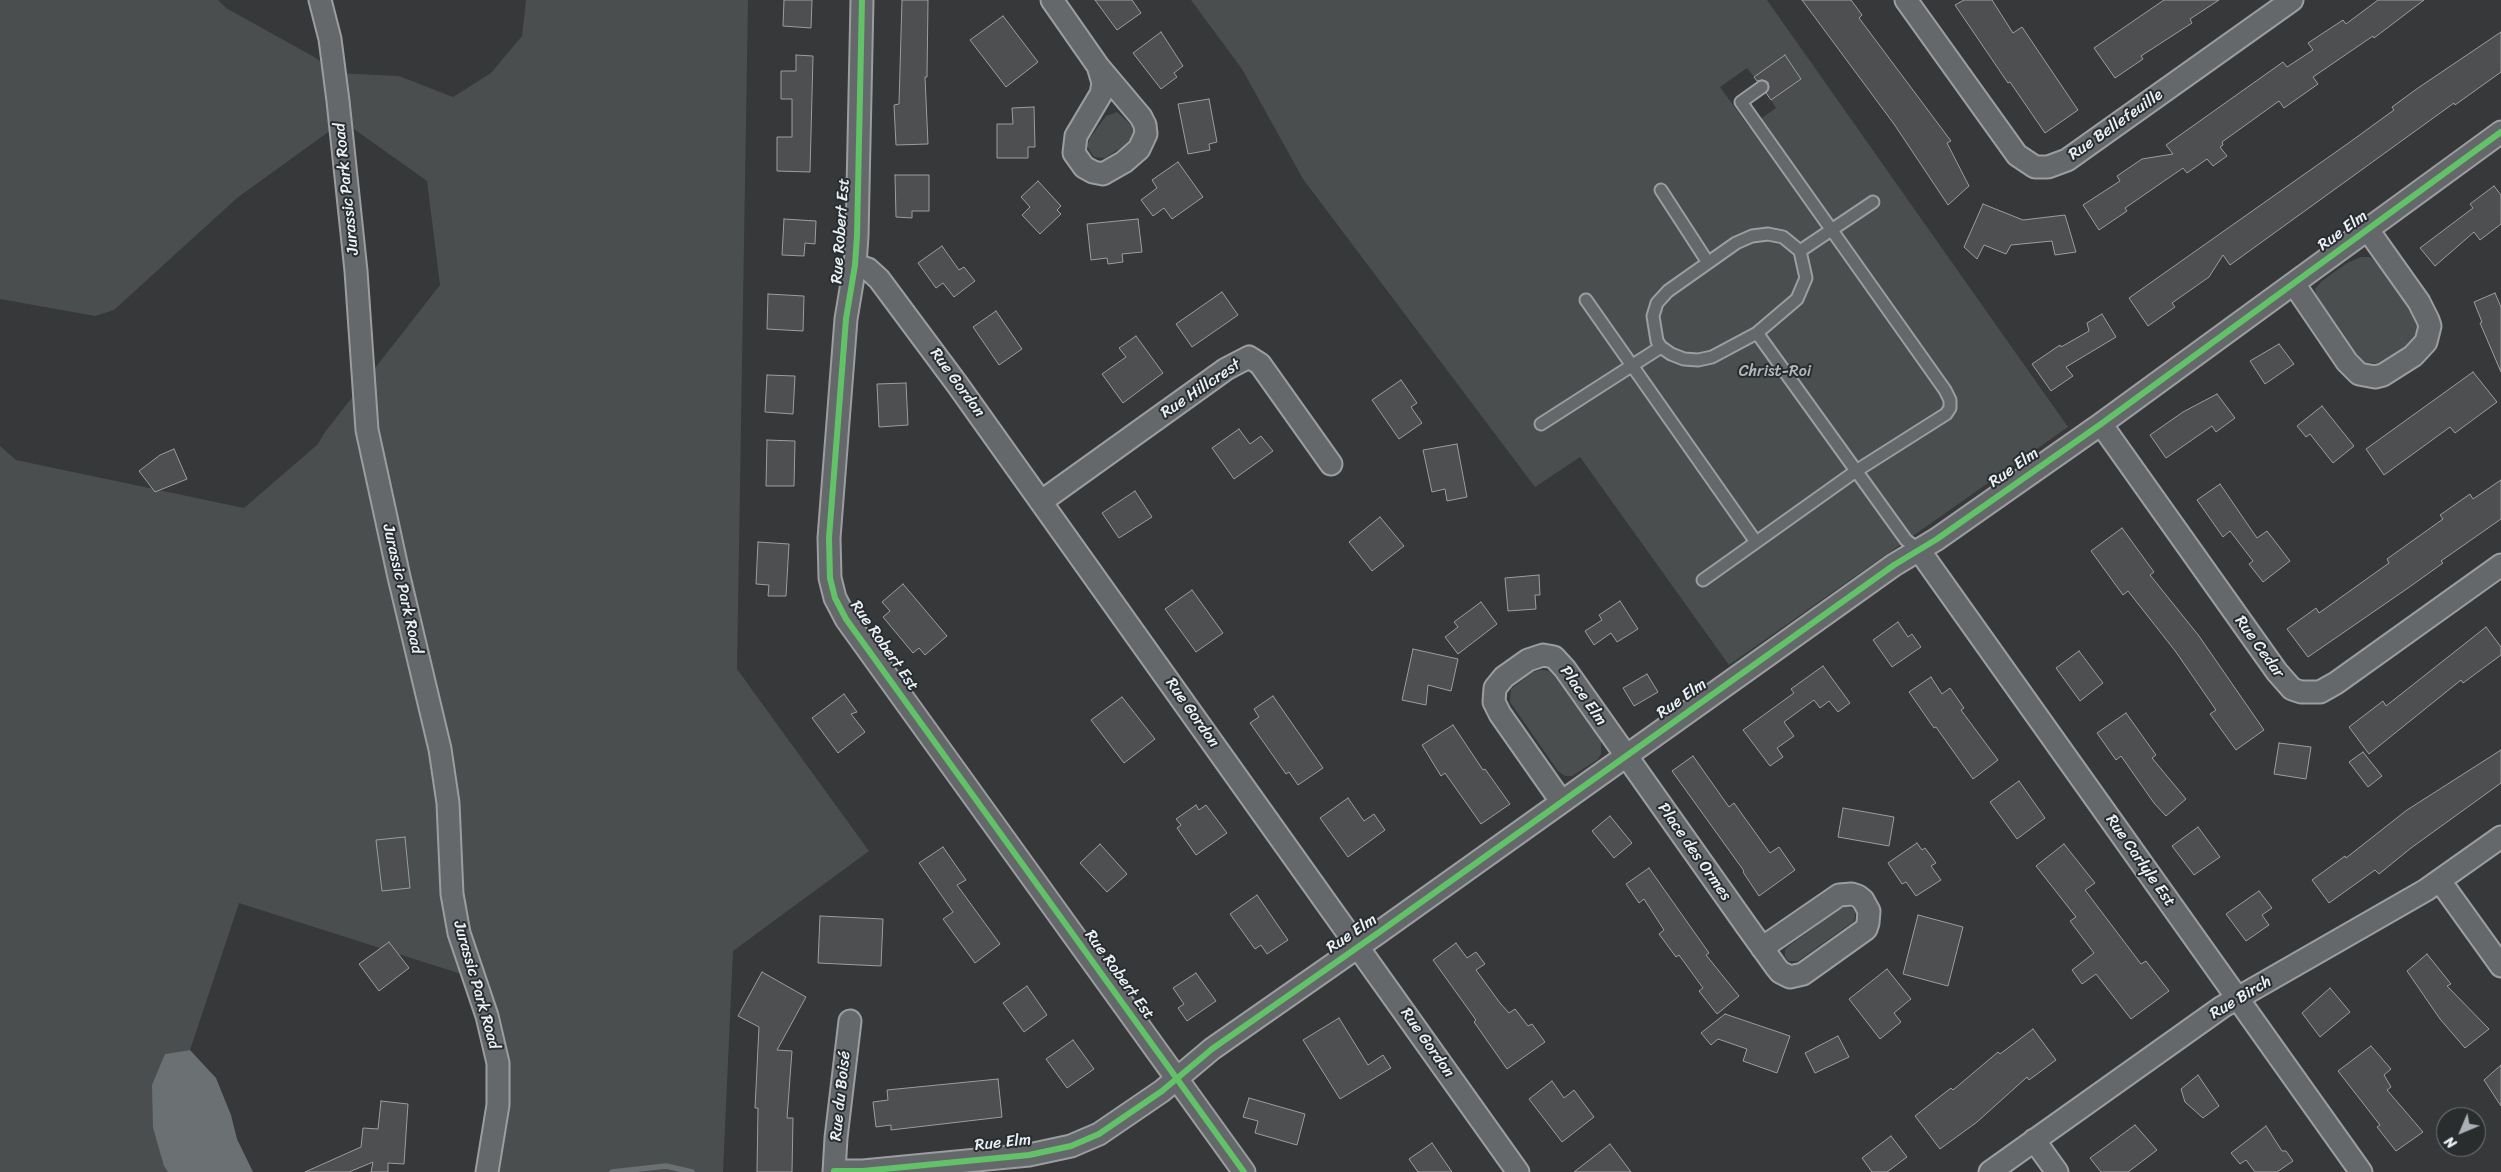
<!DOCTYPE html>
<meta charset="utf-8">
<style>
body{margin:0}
#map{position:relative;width:2501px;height:1172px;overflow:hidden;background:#363839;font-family:Sriracha,sans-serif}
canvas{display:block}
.north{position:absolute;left:2436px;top:1107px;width:50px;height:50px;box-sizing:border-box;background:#2a2d2e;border:1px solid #767b7f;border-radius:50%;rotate:225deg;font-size:14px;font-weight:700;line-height:20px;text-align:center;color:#e8f1f8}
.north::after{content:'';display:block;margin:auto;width:18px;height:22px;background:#aab0b5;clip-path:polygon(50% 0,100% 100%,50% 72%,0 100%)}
</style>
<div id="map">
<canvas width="2501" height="1172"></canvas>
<div class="north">N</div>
</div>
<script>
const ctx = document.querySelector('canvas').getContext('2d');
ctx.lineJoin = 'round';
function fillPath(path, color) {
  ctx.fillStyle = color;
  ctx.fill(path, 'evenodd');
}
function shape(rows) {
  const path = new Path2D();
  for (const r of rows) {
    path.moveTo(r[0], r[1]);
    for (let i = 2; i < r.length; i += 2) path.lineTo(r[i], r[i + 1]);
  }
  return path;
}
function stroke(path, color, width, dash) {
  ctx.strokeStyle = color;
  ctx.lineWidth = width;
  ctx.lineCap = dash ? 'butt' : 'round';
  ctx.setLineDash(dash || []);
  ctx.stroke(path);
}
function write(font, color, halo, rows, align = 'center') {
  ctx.font = font + ' Sriracha,sans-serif';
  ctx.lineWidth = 4;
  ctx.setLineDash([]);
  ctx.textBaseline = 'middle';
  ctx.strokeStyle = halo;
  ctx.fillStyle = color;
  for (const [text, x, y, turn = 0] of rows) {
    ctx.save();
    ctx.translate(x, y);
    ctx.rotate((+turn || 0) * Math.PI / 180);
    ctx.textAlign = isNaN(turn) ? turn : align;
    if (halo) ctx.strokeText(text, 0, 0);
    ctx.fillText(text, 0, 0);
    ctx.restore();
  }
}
fillPath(shape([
 [0,0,218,0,226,8,316,58,335,73,399,76,453,97,491,73,522,36,526,0,748,0,737,669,869,851,733,951,723,1172,494,1172,483,981,239,903,190,1050,165,1054,153,1128,168,1172,0,1172,0,446,16,460,244,508,318,444,325,432,440,285,427,181,351,127,331,130,237,198,114,310,95,316,0,299],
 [1191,0,1767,0,2068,427,1729,665,1580,457,1535,487,1303,179,1242,69],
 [1784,56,1771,100,1776,108,1749,127,1720,87,1747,68,1754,77],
 [1117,112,1132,126,1134,136,1131,141,1105,158,1094,157,1087,146,1090,138,1106,116],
 [2361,257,2370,257,2377,263,2417,318,2419,326,2418,336,2411,346,2393,360,2380,364,2364,362,2357,356,2316,298,2315,289,2322,281,2347,263],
 [1541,670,1549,671,1555,677,1601,741,1601,754,1597,760,1572,776,1565,776,1558,771,1510,702,1511,689,1533,672],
 [1848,906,1856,911,1854,921,1798,961,1788,961,1785,956,1785,950,1789,946,1840,908]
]), '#4a4e4f');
fillPath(shape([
 [190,1050,216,1078,231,1115,237,1139,253,1172,168,1172,164,1166,153,1128,152,1085,165,1054]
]), '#6b7073');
stroke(shape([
 [612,1172,666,1166,692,1172]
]), '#6b7073', 5.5);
const building = shape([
 [784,0,812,0,811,28,783,26,784,0],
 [902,0,928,0,927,77,925,77,928,144,896,145,894,105,899,104,902,0],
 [1095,0,1132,0,1141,13,1117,30,1095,0],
 [1802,0,1851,0,1862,15,1859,18,1951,141,1947,143,1969,186,1948,205,1894,124,1802,0],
 [1964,0,1992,0,2013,33,2022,27,2078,110,2045,133,2010,82,2008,83,1955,5,1964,0],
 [2164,0,2219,0,2190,19,2192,23,2141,56,2143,59,2115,78,2094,48,2164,0],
 [2378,0,2424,0,2374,38,2373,36,2313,77,2318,84,2284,108,2279,101,2222,142,2223,145,2220,147,2227,156,2213,166,2207,159,2187,173,2183,168,2125,208,2127,211,2099,230,2083,205,2120,181,2117,176,2142,159,2173,154,2166,145,2283,62,2287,67,2313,50,2308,43,2343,20,2346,24,2378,0],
 [1003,16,1038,62,1006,87,970,40,1003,16],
 [1161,32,1183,66,1174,73,1177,77,1161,89,1133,53,1161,32],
 [2501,32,2501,72,2455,105,2454,103,2230,265,2223,255,2209,277,2172,303,2175,307,2148,326,2129,298,2350,142,2394,110,2392,107,2418,88,2501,32],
 [796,55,813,56,810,172,777,171,777,137,792,137,792,99,781,99,781,71,796,71,796,55],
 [1785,55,1801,79,1771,100,1766,93,1769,87,1768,82,1762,80,1757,81,1754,77,1785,55],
 [1209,99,1217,142,1209,144,1210,150,1188,154,1178,104,1209,99],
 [1034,107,1035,147,1028,147,1028,158,997,158,997,124,1013,124,1012,108,1034,107],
 [1178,162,1203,197,1172,219,1164,208,1153,216,1141,200,1157,188,1152,180,1178,162],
 [895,175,929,175,929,211,912,211,912,218,896,217,895,175],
 [1038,181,1061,206,1057,210,1061,214,1040,234,1022,215,1030,207,1021,197,1038,181],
 [2494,186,2501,195,2501,224,2480,240,2474,232,2435,266,2420,248,2473,208,2470,204,2494,186],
 [1983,204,2023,220,2065,215,2076,252,2055,255,2052,241,2011,245,2006,254,1984,245,1977,259,1964,247,1983,204],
 [784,219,816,221,815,244,805,243,804,256,782,255,784,219],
 [1138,219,1142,252,1122,254,1123,262,1108,264,1107,258,1091,260,1087,224,1138,219],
 [942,246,959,270,964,267,975,281,954,297,943,283,936,288,918,263,942,246],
 [1222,292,1238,315,1192,347,1176,324,1222,292],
 [2495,293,2501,307,2501,372,2480,323,2482,322,2474,302,2495,293],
 [768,294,804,296,803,331,767,329,768,294],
 [996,311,1022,349,999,365,973,327,996,311],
 [2102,314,2116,337,2066,367,2073,376,2051,391,2032,364,2060,345,2061,347,2089,331,2087,323,2102,314],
 [1136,336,1163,373,1123,403,1102,374,1126,357,1119,348,1136,336],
 [2279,344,2294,364,2265,384,2250,361,2279,344],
 [2473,372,2497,402,2455,433,2450,427,2384,475,2366,449,2473,372],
 [767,375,795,376,793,414,765,412,767,375],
 [1401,380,1417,403,1411,407,1422,423,1399,439,1372,400,1401,380],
 [906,383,908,425,879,427,877,384,906,383],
 [2217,394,2235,418,2216,432,2212,426,2166,458,2150,435,2183,412,2217,394],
 [2322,406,2354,446,2333,463,2310,434,2306,437,2297,426,2322,406],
 [1239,429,1250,444,1261,436,1273,451,1234,479,1212,448,1239,429],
 [767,440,795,441,794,486,766,486,767,440],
 [1457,444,1467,497,1447,501,1445,489,1432,492,1423,450,1457,444],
 [174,449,187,479,155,492,139,471,160,455,174,449],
 [2501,480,2501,519,2441,561,2443,563,2408,588,2308,657,2287,629,2316,608,2319,613,2389,563,2387,559,2443,519,2440,515,2470,494,2473,499,2501,480],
 [2220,484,2257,538,2267,531,2290,561,2263,582,2249,564,2253,561,2230,531,2223,537,2197,500,2220,484],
 [1135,491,1152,517,1119,538,1102,513,1135,491],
 [1380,517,1404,546,1372,571,1349,542,1380,517],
 [2122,528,2154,572,2150,575,2199,636,2264,730,2236,750,2210,714,2216,710,2176,652,2128,591,2123,595,2091,551,2122,528],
 [758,542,789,544,786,596,768,596,769,585,756,584,758,542],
 [1539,575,1540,595,1535,595,1536,609,1508,611,1505,578,1539,575],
 [903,584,947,636,925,655,919,648,913,653,883,617,890,611,882,602,903,584],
 [1192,590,1223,633,1196,652,1165,609,1192,590],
 [1620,601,1638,629,1617,642,1611,633,1594,645,1585,631,1602,620,1599,615,1620,601],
 [1481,602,1497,624,1458,654,1445,637,1458,627,1454,622,1481,602],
 [1898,622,1908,637,1912,634,1921,647,1892,667,1873,640,1898,622],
 [2486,627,2501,647,2501,655,2463,683,2461,680,2369,754,2349,727,2383,701,2386,706,2486,627],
 [1413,649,1458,659,1451,691,1428,685,1426,705,1402,700,1413,649],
 [2079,651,2103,683,2080,701,2056,668,2079,651],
 [1823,666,1850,703,1838,712,1829,701,1820,708,1814,700,1784,722,1794,736,1777,748,1783,757,1770,766,1743,730,1794,693,1791,689,1823,666],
 [1647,674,1658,692,1634,706,1623,688,1647,674],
 [1931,677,1942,694,1950,688,1964,708,1961,710,1998,760,1973,779,1936,727,1934,728,1909,692,1931,677],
 [844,694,857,712,851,714,865,732,838,753,812,718,844,694],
 [1273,696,1323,768,1298,785,1289,772,1286,774,1250,723,1259,717,1254,709,1273,696],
 [1122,697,1155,739,1124,763,1091,720,1122,697],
 [2126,713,2156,755,2152,758,2186,799,2166,816,2154,803,2121,756,2116,760,2097,733,2126,713],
 [1453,725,1483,770,1485,769,1510,804,1481,824,1445,773,1441,776,1422,745,1453,725],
 [2279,743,2311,747,2306,779,2274,774,2279,743],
 [2501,750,2501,783,2411,848,2379,874,2375,870,2329,903,2312,880,2345,856,2346,858,2407,810,2501,750],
 [2363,752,2382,776,2368,787,2349,762,2363,752],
 [1693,756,1729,807,1734,803,1770,853,1779,847,1795,870,1759,896,1743,872,1744,871,1672,771,1693,756],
 [2019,781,2045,818,2017,839,1990,802,2019,781],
 [1348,798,1364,821,1374,814,1385,830,1348,857,1320,818,1348,798],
 [1196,805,1199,810,1206,805,1227,833,1196,855,1177,828,1181,825,1176,819,1196,805],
 [1843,808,1894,817,1889,846,1838,837,1843,808],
 [1610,816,1632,843,1614,858,1592,831,1610,816],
 [2198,827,2220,857,2194,875,2172,846,2198,827],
 [405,837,410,888,382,891,376,840,405,837],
 [1917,843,1922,850,1925,848,1936,863,1931,866,1941,880,1916,896,1906,882,1902,884,1888,863,1917,843],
 [1100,844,1127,874,1107,892,1080,863,1100,844],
 [2064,844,2095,883,2085,890,2141,964,2146,961,2169,991,2131,1019,2096,974,2082,984,2072,970,2094,953,2070,921,2076,917,2036,866,2064,844],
 [943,847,966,880,957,885,1000,944,975,963,943,919,953,912,919,863,943,847],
 [1649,868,1709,953,1706,955,1739,996,1717,1014,1699,991,1703,988,1679,955,1676,957,1659,934,1664,930,1644,899,1639,903,1626,884,1649,868],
 [2259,891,2272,908,2262,915,2269,925,2246,941,2226,914,2259,891],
 [1257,895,1288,940,1267,954,1261,945,1255,949,1230,914,1257,895],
 [1918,915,1963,927,1948,986,1903,974,1918,915],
 [820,916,883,919,881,966,818,963,820,916],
 [389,942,409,968,379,991,359,964,389,942],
 [1456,943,1467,958,1476,952,1485,964,1476,970,1500,1003,1509,1013,1515,1009,1528,1026,1532,1024,1545,1042,1507,1069,1474,1022,1476,1020,1433,960,1456,943],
 [2427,954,2451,984,2447,986,2489,1029,2465,1048,2440,1019,2407,971,2427,954],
 [1887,969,1911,999,1894,1013,1901,1022,1880,1039,1849,999,1887,969],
 [762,972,806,997,777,1050,792,1051,787,1118,793,1118,792,1172,757,1172,758,1108,755,1108,759,1027,738,1016,762,972],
 [1196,973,1216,1001,1187,1021,1178,1008,1184,1004,1173,988,1196,973],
 [1027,986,1047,1015,1024,1032,1003,1003,1027,986],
 [2330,988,2350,1012,2320,1037,2302,1013,2330,988],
 [1725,1014,1790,1036,1777,1073,1743,1061,1747,1049,1718,1039,1711,1045,1701,1033,1725,1014],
 [1339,1018,1368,1065,1383,1055,1391,1068,1340,1099,1303,1040,1339,1018],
 [2033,1029,2056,1060,2029,1080,2027,1077,1977,1122,1940,1149,1915,1116,1951,1088,1953,1090,1998,1052,2000,1054,2033,1029],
 [1838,1036,1849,1057,1815,1073,1805,1053,1838,1036],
 [1073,1040,1094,1069,1067,1088,1046,1059,1073,1040],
 [2371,1046,2391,1069,2384,1075,2391,1087,2387,1090,2423,1132,2396,1151,2377,1127,2380,1125,2338,1071,2371,1046],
 [2501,1065,2501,1106,2484,1080,2501,1065],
 [2198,1075,2219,1106,2203,1118,2185,1102,2181,1089,2198,1075],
 [998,1079,1002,1117,891,1130,891,1125,876,1127,873,1102,888,1100,887,1090,998,1079],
 [1552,1081,1564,1098,1574,1090,1594,1117,1562,1142,1529,1099,1552,1081],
 [1249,1098,1305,1114,1297,1145,1255,1133,1258,1121,1243,1117,1249,1098],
 [381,1101,408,1104,404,1164,388,1163,388,1172,371,1172,373,1162,349,1172,305,1172,361,1147,363,1128,378,1129,381,1101],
 [2135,1125,2157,1150,2128,1172,2101,1172,2090,1158,2135,1125],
 [2266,1126,2282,1151,2286,1151,2293,1161,2277,1172,2255,1172,2246,1160,2240,1164,2231,1153,2266,1126],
 [1891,1136,1907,1157,1887,1172,1872,1172,1862,1158,1891,1136],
 [1432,1143,1452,1172,1418,1172,1409,1159,1432,1143],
 [1610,1144,1631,1172,1574,1172,1610,1144]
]);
fillPath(building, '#4e4f50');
stroke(building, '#9b9d9f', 1);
const service = shape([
 [1661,190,1707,261],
 [1768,234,1783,237,1800,251,1806,278,1797,299,1757,333,1712,357,1698,360,1684,359,1671,354,1661,347,1657,341,1653,316,1657,303,1668,291,1736,243,1752,236,1768,234],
 [1800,251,1873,202],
 [1586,300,1756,542],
 [1757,333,1906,540,1919,550],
 [1541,424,1661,347],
 [1703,580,1856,471,1946,414,1950,408,1950,400,1945,390,1741,102,1762,87]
]);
const minor = shape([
 [320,0,330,39,338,101,356,271,367,430,399,577,440,749,448,803,452,894,459,933,487,1016,498,1063,498,1105,487,1172],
 [862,0,857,236,855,265,846,319,829,538,830,578,835,598,846,619,1244,1172],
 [1052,0,1098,66,1141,117,1145,125,1146,134,1139,149,1124,162,1103,174,1093,172,1084,167,1074,153,1076,136,1101,94,1103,83,1098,66],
 [1906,0,2017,155,2035,167,2048,167,2067,160,2292,0],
 [855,265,868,269,879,279,957,384,1518,1172],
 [2294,284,2347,362,2359,374,2375,377,2383,375,2413,356,2426,342,2430,326,2428,320,2419,302,2368,230],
 [2101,424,2277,672,2292,689,2301,692,2320,692,2336,683,2501,565],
 [1042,501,1226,369,1249,357,1260,364,1331,464],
 [1919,550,2361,1172],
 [1561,801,1500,714,1494,702,1495,688,1504,677,1528,660,1543,655,1554,657,1565,669,1748,928,1776,967,1780,972,1790,977,1803,974,1866,929,1868,923,1869,911,1863,900,1858,896,1852,894,1839,895,1762,948],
 [2440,881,2501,966],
 [2034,1140,2057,1172],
 [834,1171,863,1171,1029,1155,1071,1146,1099,1134,1162,1091,1212,1049,1378,933,1894,565,1937,539,2101,424,2501,132],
 [834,1172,836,1138,850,1021],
 [1990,1172,2222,1007,2426,890,2501,837]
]);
stroke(service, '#9b9d9f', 15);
stroke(minor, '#9b9d9f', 25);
stroke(service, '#65686b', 11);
stroke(minor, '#65686b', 21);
stroke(shape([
 [862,0,857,236,855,265,846,319,829,538,830,578,835,598,846,619,1244,1172],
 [834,1171,863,1171,1029,1155,1071,1146,1099,1134,1162,1091,1212,1049,1378,933,1894,565,1937,539,2101,424,2501,132]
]), '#61c268', 6);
write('16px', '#e8f1f8', '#2a2d2e', [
 ["Rue Bellefeuille",2116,125,-35],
 ["Jurassic Park Road",347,189,-96],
 ["Rue Robert Est",841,231,-86],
 ["Rue Elm",2343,231,-36],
 ["Rue Gordon",957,383,54],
 ["Rue Hillcrest",1201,389,-34],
 ["Rue Elm",2014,468,-35],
 ["Jurassic Park Road",402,589,77],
 ["Rue Robert Est",884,646,55],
 ["Rue Cedar",2259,647,54],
 ["Place Elm",1583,696,55],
 ["Rue Elm",1682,699,-35],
 ["Rue Gordon",1192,713,55],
 ["Place des Ormes",1694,852,55],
 ["Rue Carlyle Est",2140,861,55],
 ["Rue Elm",1352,934,-34],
 ["Rue Robert Est",1119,975,54],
 ["Jurassic Park Road",476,985,74],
 ["Rue Birch",2241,998,-31],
 ["Rue Gordon",1427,1043,55],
 ["Rue du Boisé",841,1096,-84],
 ["Rue Elm",1003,1143,-6]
]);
write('16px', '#b2b9be', '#2a2d2e', [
 ["Christ-Roi",1775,372]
]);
</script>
